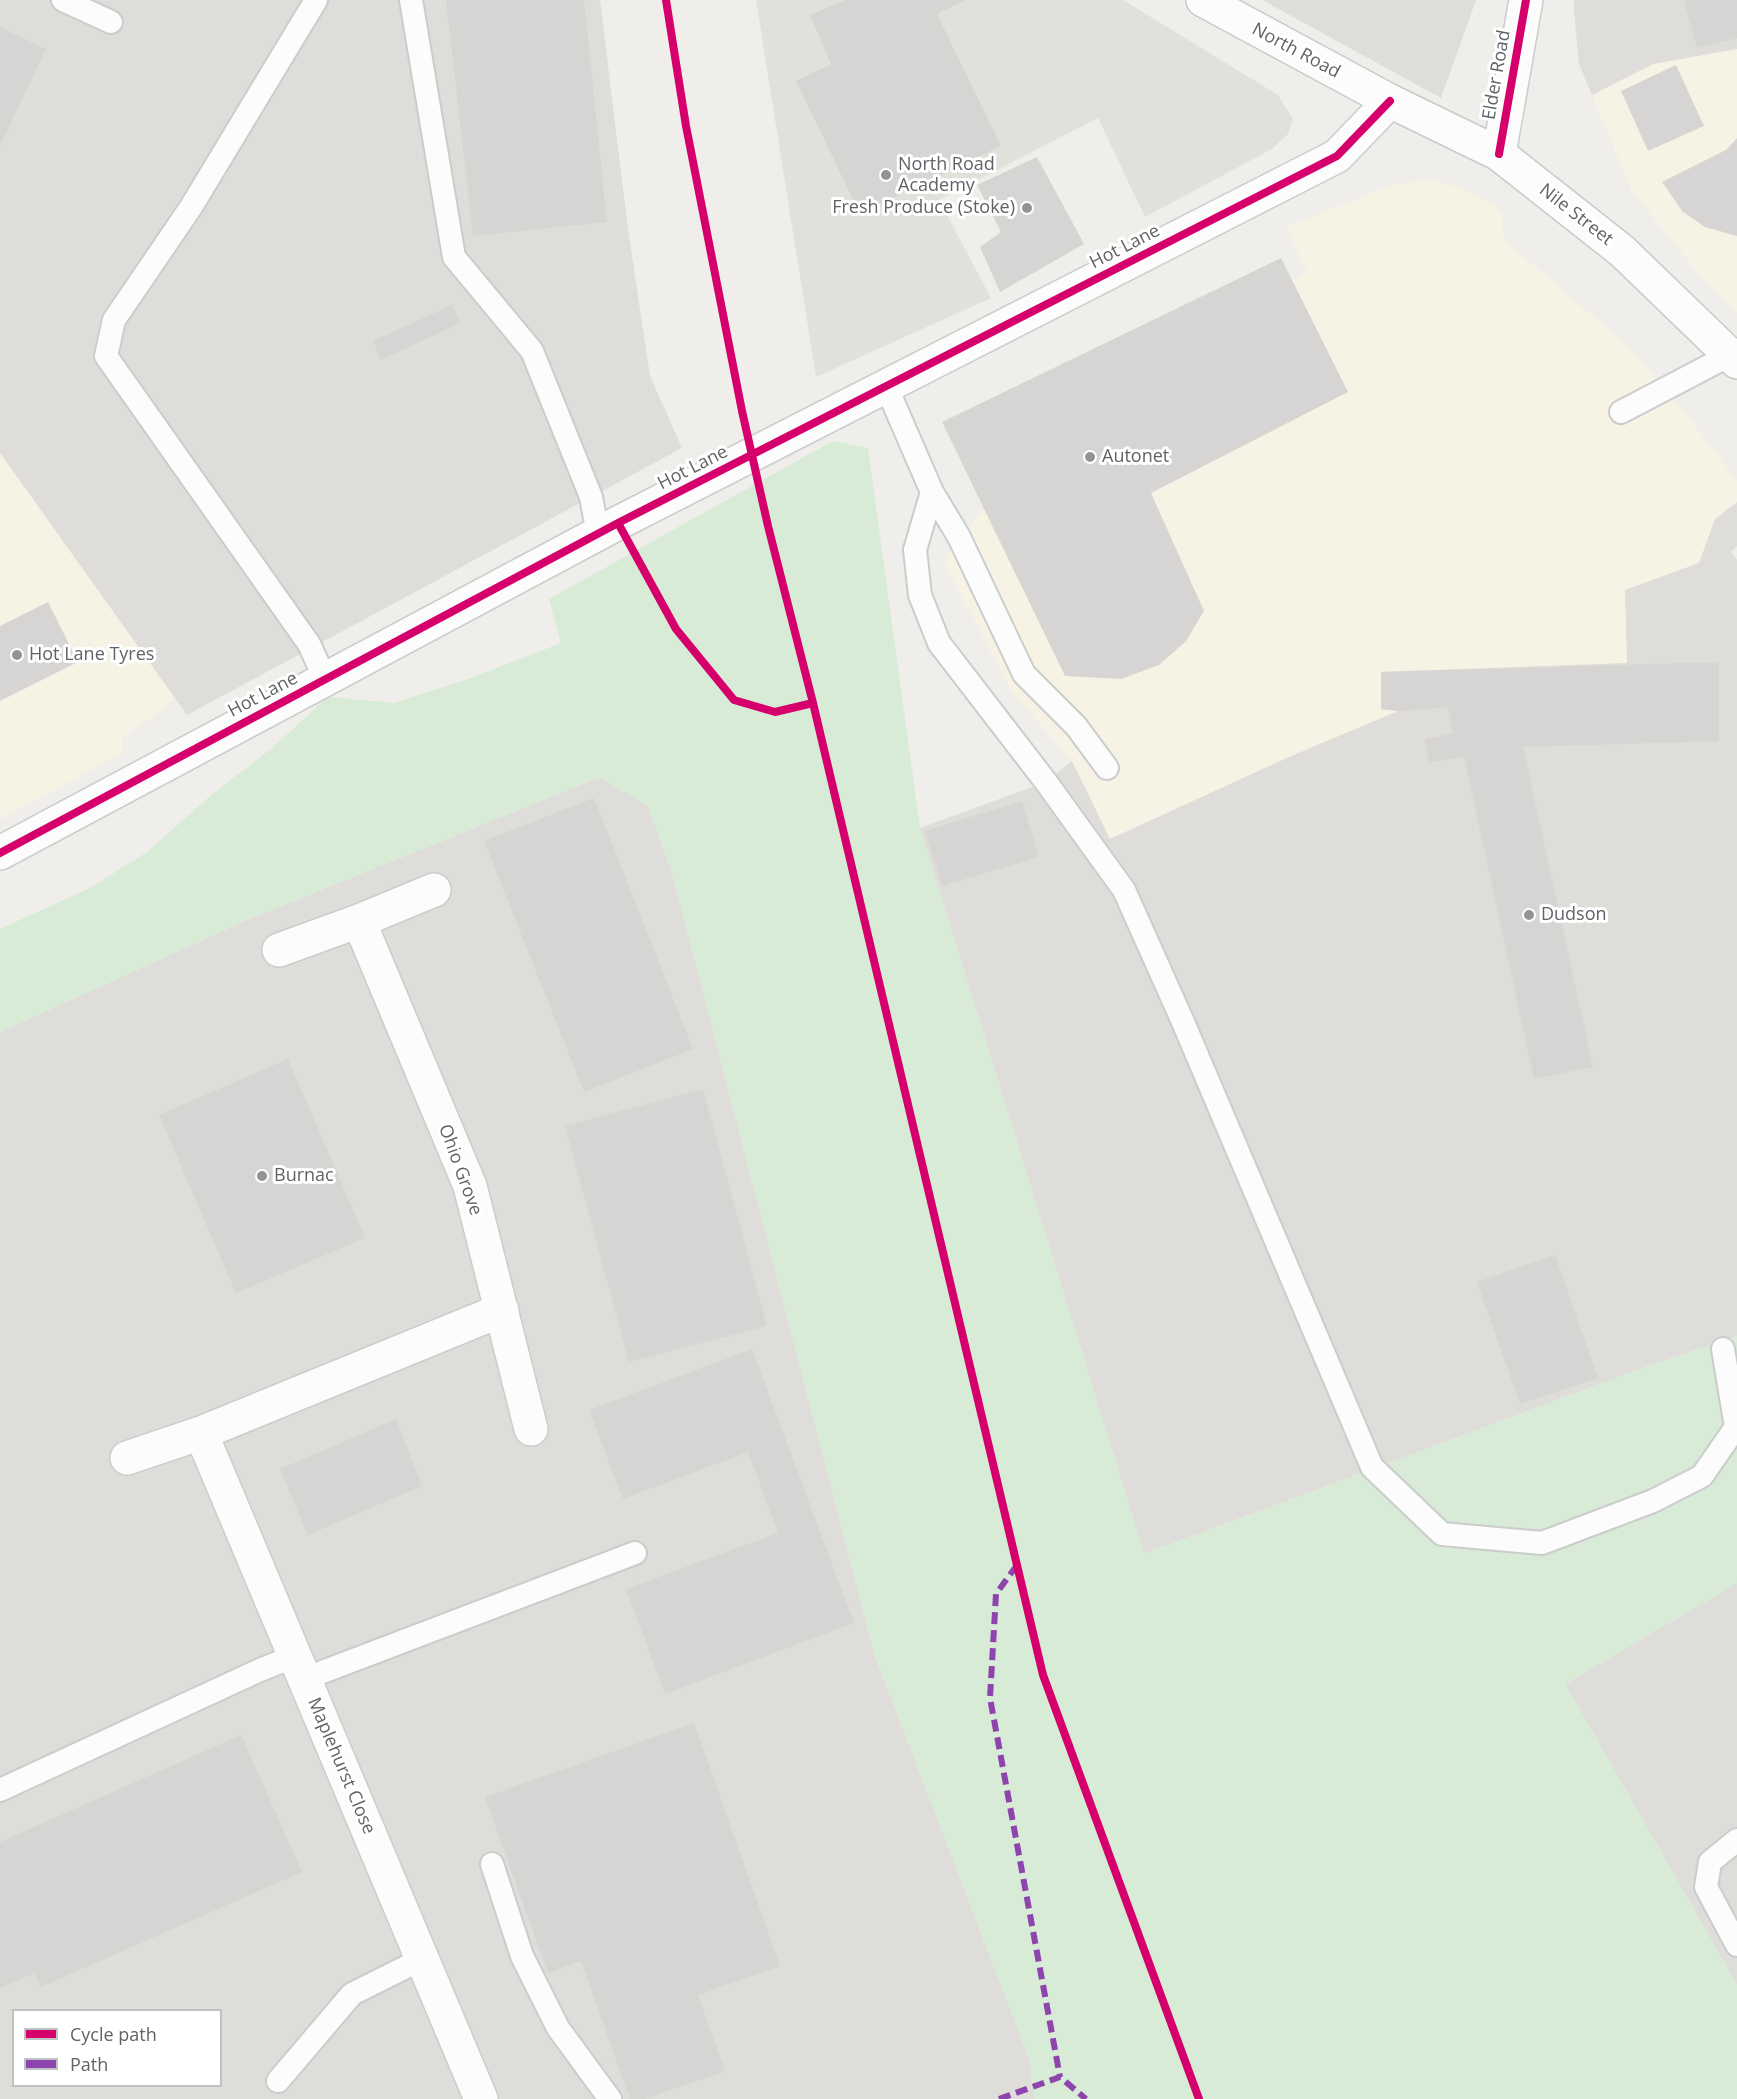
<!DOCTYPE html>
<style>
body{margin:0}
#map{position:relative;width:1737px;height:2099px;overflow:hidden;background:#efeeea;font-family:"Open Sans",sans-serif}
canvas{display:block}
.legend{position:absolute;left:12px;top:2009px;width:210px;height:78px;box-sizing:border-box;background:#fff;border:2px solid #bfc1c3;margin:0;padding:8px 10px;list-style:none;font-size:18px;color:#5f6368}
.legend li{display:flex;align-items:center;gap:12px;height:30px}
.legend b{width:30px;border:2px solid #bfc1c3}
</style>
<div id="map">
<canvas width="1737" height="2099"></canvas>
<ul class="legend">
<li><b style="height:8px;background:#d6006c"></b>Cycle path</li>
<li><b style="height:8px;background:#8e44ad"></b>Path</li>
</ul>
</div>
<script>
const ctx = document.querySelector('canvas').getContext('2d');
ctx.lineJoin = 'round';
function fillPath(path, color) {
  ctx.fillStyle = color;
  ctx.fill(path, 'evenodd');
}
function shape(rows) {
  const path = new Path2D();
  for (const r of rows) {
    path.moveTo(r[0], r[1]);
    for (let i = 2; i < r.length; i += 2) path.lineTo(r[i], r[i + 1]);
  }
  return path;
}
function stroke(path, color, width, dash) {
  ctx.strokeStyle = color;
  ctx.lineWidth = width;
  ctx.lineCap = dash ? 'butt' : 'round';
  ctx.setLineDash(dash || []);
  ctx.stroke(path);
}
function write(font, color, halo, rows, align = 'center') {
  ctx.font = font + ' "Open Sans",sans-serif';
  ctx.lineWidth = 6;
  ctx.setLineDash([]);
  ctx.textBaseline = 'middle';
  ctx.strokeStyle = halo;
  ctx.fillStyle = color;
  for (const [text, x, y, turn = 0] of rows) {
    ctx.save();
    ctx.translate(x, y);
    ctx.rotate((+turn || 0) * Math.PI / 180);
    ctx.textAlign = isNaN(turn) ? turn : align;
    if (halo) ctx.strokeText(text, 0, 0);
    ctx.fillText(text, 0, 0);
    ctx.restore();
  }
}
fillPath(shape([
 [1737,49,1737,313,1694,268,1631,190,1592,95,1653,64],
 [1429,180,1459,187,1495,206,1503,217,1503,239,1629,347,1689,418,1737,481,1737,502,1715,519,1699,563,1625,590,1627,663,1381,672,1400,711,1289,757,1110,839,1072,761,1012,692,944,562,959,537,984,509,942,422,1281,258,1292,281,1307,272,1286,227,1392,185],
 [0,453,175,698,148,720,123,736,122,753,0,820]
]), '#f7f3e4');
fillPath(shape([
 [0,0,600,0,628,229,650,376,682,448,187,715,0,453],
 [1262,0,1476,0,1441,98],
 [1574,0,1737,0,1737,49,1653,64,1592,95,1579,64,1574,11],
 [1737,502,1737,546,1731,552,1737,560,1737,1336,1646,1367,1144,1554,920,828,1046,782,1072,761,1110,839,1289,757,1398,711,1381,709,1381,672,1627,663,1625,590,1699,563,1715,519],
 [600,777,648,806,672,872,875,1656,1029,2058,1035,2099,0,2099,0,1032,249,919],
 [14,2010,220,2010,220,2086,14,2086],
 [1737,1583,1737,1985,1565,1684]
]), '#dfddda');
fillPath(shape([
 [756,0,1123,0,1278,95,1293,119,1288,134,1272,149,1145,217,1098,118,939,200,991,298,816,377]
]), '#e2e0da');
fillPath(shape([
 [833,441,868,448,920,828,1144,1554,1646,1367,1737,1336,1737,1583,1565,1684,1737,1985,1737,2099,1035,2099,1029,2058,875,1656,672,872,648,806,600,777,249,919,0,1032,0,929,90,888,147,852,209,797,273,747,328,697,394,703,471,678,561,643,549,599]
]), '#d8ebd6');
fillPath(shape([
 [446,0,584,0,607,222,473,236],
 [845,0,966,0,937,14,1001,146,860,214,796,81,831,64,810,15],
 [1684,0,1737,0,1737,38,1697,48],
 [0,27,46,49,0,145],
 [1676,65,1704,126,1648,151,1621,91],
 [1737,138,1737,236,1705,227,1683,212,1662,182,1726,150],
 [1037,157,1084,244,1000,292,980,247,1001,232,977,185],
 [1281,258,1348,392,1151,493,1204,611,1186,641,1159,665,1121,679,1065,676,942,422],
 [452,305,460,323,381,360,373,341],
 [48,602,78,662,0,701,0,626],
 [1719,662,1719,741,1523,747,1593,1067,1534,1079,1464,756,1429,763,1425,740,1453,733,1448,707,1400,711,1381,709,1381,672],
 [594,798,693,1049,584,1092,484,841],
 [1022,801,1039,857,942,886,925,831],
 [288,1059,365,1238,236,1293,159,1115],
 [703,1089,767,1326,629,1362,565,1126],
 [1555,1255,1598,1378,1520,1404,1477,1282],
 [752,1349,854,1623,665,1694,626,1589,778,1533,748,1452,623,1499,589,1410],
 [396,1419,422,1486,308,1535,280,1469],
 [694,1723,780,1966,698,1995,725,2071,645,2099,630,2099,581,1961,548,1973,485,1797],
 [241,1735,302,1872,41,1987,35,1973,0,1988,0,1842]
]), '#d6d5d3');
const service = shape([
 [63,0,111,22],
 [316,0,191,207,114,320,106,356,309,644,325,679],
 [411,0,454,257,532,351,591,497,598,534],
 [886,386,932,492,959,537,1024,674,1076,726,1107,768],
 [1621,412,1730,355],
 [932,492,915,550,920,595,939,643,1046,782,1124,890,1183,1022,1372,1467,1442,1534,1542,1543,1653,1501,1702,1476,1736,1427,1723,1349],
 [304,1679,635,1553],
 [0,1790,260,1670,295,1656],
 [1737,1840,1710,1862,1706,1887,1737,1945],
 [492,1864,522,1956,558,2028,610,2099],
 [278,2081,352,1994,422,1959]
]);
const minor = shape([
 [1499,154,1526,0],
 [0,853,618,523,1337,156,1390,101],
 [359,921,470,1186,531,1429],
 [279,950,359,921,434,890],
 [201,1433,481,2099],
 [127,1458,201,1433,502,1310]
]);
const secondary = shape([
 [1203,0,1390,101,1499,154,1622,251,1737,362]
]);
stroke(service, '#cbcccc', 26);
stroke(minor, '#cbcccc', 36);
stroke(secondary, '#cacacb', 36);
stroke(service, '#fdfcfc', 22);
stroke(minor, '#fdfcfc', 33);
stroke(secondary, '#fdfcfc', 33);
stroke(shape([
 [1017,1565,996,1594,990,1698,1060,2077],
 [999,2099,1060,2077,1086,2099]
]), '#8e44ad', 6, [12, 6]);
stroke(shape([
 [666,0,686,126,742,411,768,526,813,703,1043,1675,1199,2099],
 [1499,154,1526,0],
 [618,523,676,629,734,700,775,712,813,703],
 [0,853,618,523,1337,156,1390,101]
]), '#d6006c', 8);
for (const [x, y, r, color] of [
 [886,175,6,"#919496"],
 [1027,208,6,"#919496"],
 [1090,457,6,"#919496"],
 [17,655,6,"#919496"],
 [1529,915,6,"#919496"],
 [262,1176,6,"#919496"]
]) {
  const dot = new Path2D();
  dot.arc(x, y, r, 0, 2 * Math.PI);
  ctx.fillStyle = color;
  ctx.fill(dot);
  stroke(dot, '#fff', 2);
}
write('18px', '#5f6368', '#fff', [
 ["North Road",1296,51,28],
 ["Elder Road",1497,75,-80],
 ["Nile Street",1576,215,38],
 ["Hot Lane",1125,247,-27],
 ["Hot Lane",693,468,-27],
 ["Hot Lane",263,695,-28],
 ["Ohio Grove",460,1170,70],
 ["Maplehurst Close",341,1766,67]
]);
write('18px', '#5f6368', '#fff', [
 ["North Road",898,165],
 ["Academy",898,186],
 ["Fresh Produce (Stoke)",1015,208,"right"],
 ["Autonet",1102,457],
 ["Hot Lane Tyres",29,655],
 ["Dudson",1541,915],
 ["Burnac",274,1176]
], 'left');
</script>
